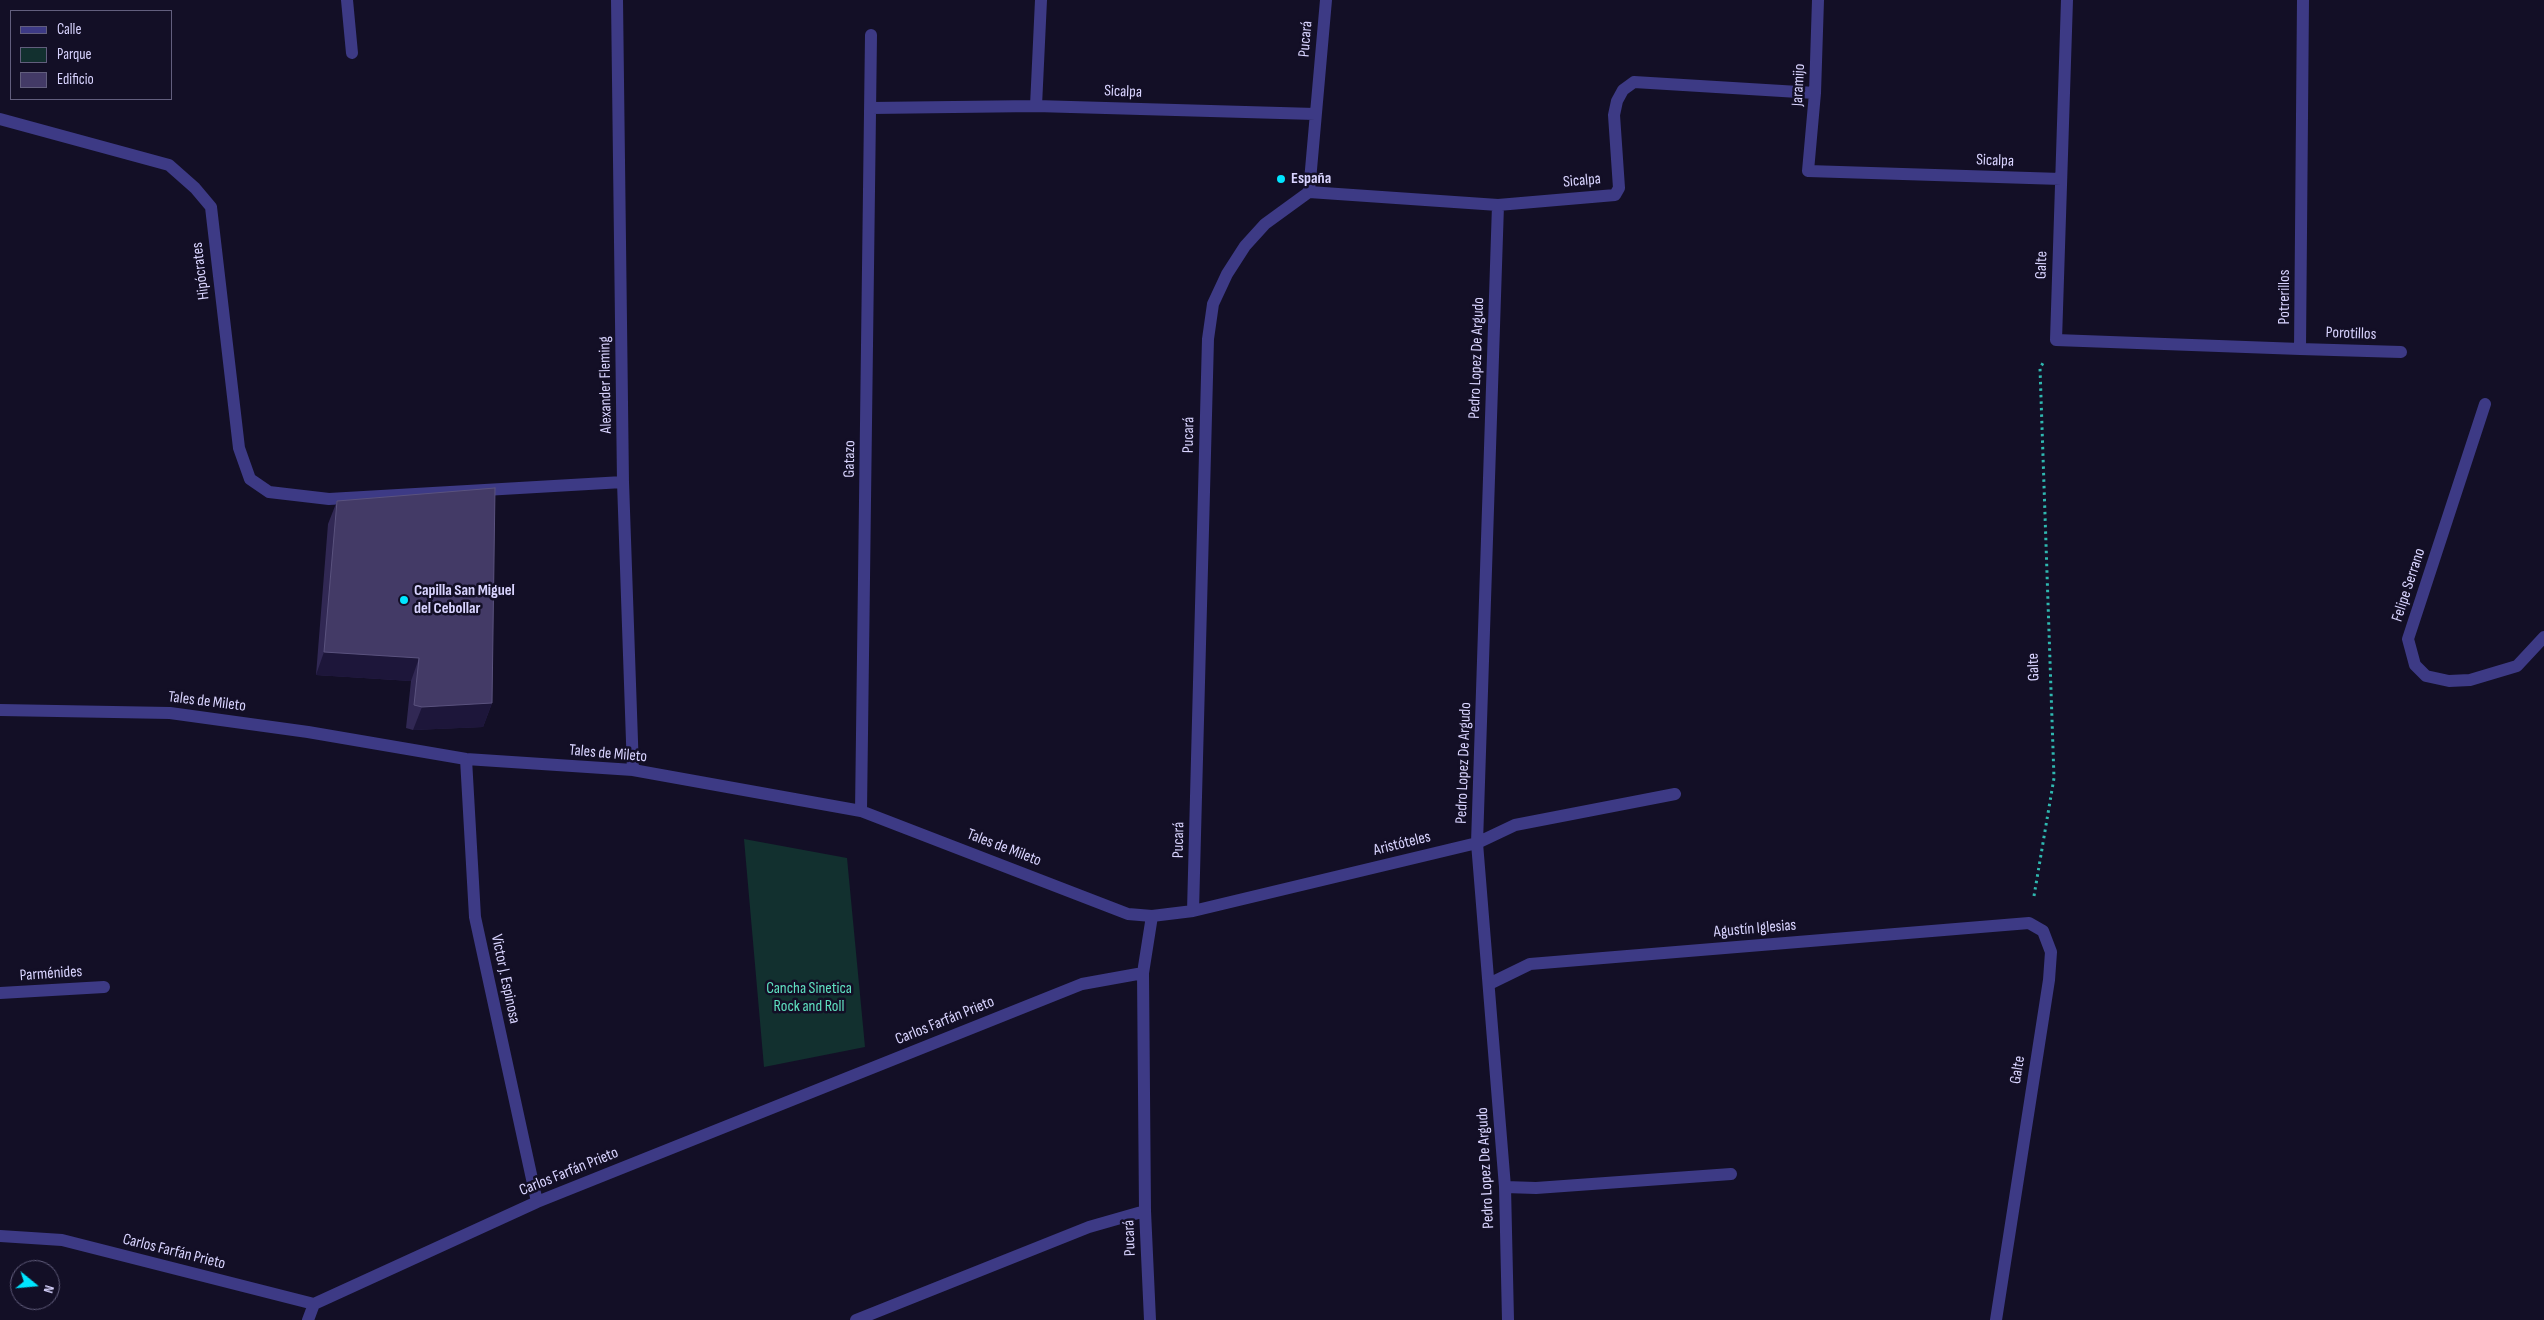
<!DOCTYPE html>
<meta charset="utf-8">
<style>
body{margin:0}
#map{position:relative;width:2544px;height:1320px;overflow:hidden;background:#130f26;font-family:"Sofia Sans Condensed",sans-serif}
canvas{display:block}
.legend{position:absolute;left:10px;top:10px;width:162px;height:90px;box-sizing:border-box;background:#130f26;border:1px solid #625e7d;margin:0;padding:6px 9px;list-style:none;font-size:15px;color:#d9d4ff}
.legend li{display:flex;align-items:center;gap:10px;height:25px}
.legend b{width:25px;border:1px solid #625e7d}
.north{position:absolute;left:10px;top:1260px;width:50px;height:50px;box-sizing:border-box;background:#130f26;border:1px solid #625e7d;border-radius:50%;rotate:107deg;font-size:14px;font-weight:700;line-height:20px;text-align:center;color:#d9d4ff}
.north::after{content:'';display:block;margin:auto;width:18px;height:22px;background:#00e5ff;clip-path:polygon(50% 0,100% 100%,50% 72%,0 100%)}
</style>
<div id="map">
<canvas width="2544" height="1320"></canvas>
<ul class="legend">
<li><b style="height:6px;background:#3d3a85"></b>Calle</li>
<li><b style="height:14px;background:#12302f"></b>Parque</li>
<li><b style="height:14px;background:#433a66"></b>Edificio</li>
</ul>
<div class="north">N</div>
</div>
<script>
const ctx = document.querySelector('canvas').getContext('2d');
ctx.lineJoin = 'round';
function fillPath(path, color) {
  ctx.fillStyle = color;
  ctx.fill(path, 'evenodd');
}
function shape(rows) {
  const path = new Path2D();
  for (const r of rows) {
    path.moveTo(r[0], r[1]);
    for (let i = 2; i < r.length; i += 2) path.lineTo(r[i], r[i + 1]);
  }
  return path;
}
function stroke(path, color, width, dash) {
  ctx.strokeStyle = color;
  ctx.lineWidth = width;
  ctx.lineCap = dash ? 'butt' : 'round';
  ctx.setLineDash(dash || []);
  ctx.stroke(path);
}
function write(font, color, halo, rows, align = 'center') {
  ctx.font = font + ' "Sofia Sans Condensed",sans-serif';
  ctx.lineWidth = 5;
  ctx.setLineDash([]);
  ctx.textBaseline = 'middle';
  ctx.strokeStyle = halo;
  ctx.fillStyle = color;
  for (const [text, x, y, turn = 0] of rows) {
    ctx.save();
    ctx.translate(x, y);
    ctx.rotate((+turn || 0) * Math.PI / 180);
    ctx.textAlign = isNaN(turn) ? turn : align;
    if (halo) ctx.strokeText(text, 0, 0);
    ctx.fillText(text, 0, 0);
    ctx.restore();
  }
}
fillPath(shape([
 [744,839,847,858,865,1047,764,1067]
]), '#12302f');
stroke(shape([
 [2034,896,2054,778,2040,368,2043,363]
]), '#2fb8b0', 3, [2.5, 4]);
stroke(shape([
 [347,0,352,53],
 [617,0,623,482,633,770],
 [1818,0,1815,93,1808,171,2061,179],
 [2067,0,2056,340,2300,349,2303,0],
 [1036,106,1041,0],
 [871,108,1036,106,1315,114],
 [0,119,169,165,195,188,211,207,239,448,250,479,269,492,329,499,623,482],
 [1309,192,1498,205,1615,195,1619,188,1614,115,1617,101,1623,90,1634,82,1815,93],
 [1498,205,1477,843,1505,1187,1508,1320],
 [2300,349,2401,352],
 [2485,404,2408,639,2415,665,2426,676,2449,681,2470,680,2517,666,2544,637],
 [0,710,170,713,308,732,466,759,633,770,861,811,1128,914,1152,916,1193,911,1477,843,1515,825,1675,794],
 [466,759,475,917,537,1202],
 [861,811,871,35],
 [1193,911,1208,339,1213,304,1227,274,1245,246,1265,224,1309,192,1326,0],
 [1489,984,1530,964,2029,923,2043,931,2051,952,2049,980,1996,1320],
 [0,993,104,987],
 [1505,1187,1536,1188,1731,1174],
 [0,1236,62,1240,314,1304,537,1202,1082,984,1143,973],
 [308,1320,314,1304],
 [856,1320,1089,1227,1145,1211],
 [1150,1320,1145,1211,1143,973,1152,916]
]), '#3d3a85', 12);
fillPath(shape([
 [337,501,492,703,483,727,413,730,406,728,411,681,316,675,328,524]
]), '#312854');
fillPath(shape([
 [324,652,419,658,411,681,316,675],
 [492,703,483,727,413,730,422,707]
]), '#1d163a');
const building = shape([
 [495,488,492,703,422,707,414,705,419,658,324,652,337,501,495,488]
]);
fillPath(building, '#433a66');
stroke(building, '#5a527e', 1);
for (const [x, y, r, color] of [
 [1281,179,5,"#00e5ff"],
 [404,600,5,"#00e5ff"]
]) {
  const dot = new Path2D();
  dot.arc(x, y, r, 0, 2 * Math.PI);
  ctx.fillStyle = color;
  ctx.fill(dot);
  stroke(dot, '#130f26', 2);
}
write('16px', '#d9d4ff', '#130f26', [
 ["Pucará",1306,39,-85],
 ["Jaramijo",1799,85,-87],
 ["Sicalpa",1123,92,2],
 ["Sicalpa",1995,161,2],
 ["Sicalpa",1582,181,-5],
 ["Galte",2042,265,-88],
 ["Hipócrates",201,271,-97],
 ["Potrerillos",2285,297,-90],
 ["Porotillos",2351,334,2],
 ["Pedro Lopez De Argudo",1477,358,-88],
 ["Alexander Fleming",606,385,-91],
 ["Pucará",1189,435,-89],
 ["Gatazo",850,459,-89],
 ["Felipe Serrano",2409,585,-72],
 ["Galte",2034,667,-92],
 ["Tales de Mileto",207,702,7],
 ["Tales de Mileto",608,754,5],
 ["Pedro Lopez De Argudo",1464,763,-88],
 ["Pucará",1179,840,-89],
 ["Aristóteles",1402,844,-14],
 ["Tales de Mileto",1004,848,21],
 ["Agustín Iglesias",1755,929,-5],
 ["Parménides",51,974,-4],
 ["Victor J. Espinosa",505,979,78],
 ["Carlos Farfán Prieto",945,1021,-22],
 ["Galte",2018,1070,-81],
 ["Pedro Lopez De Argudo",1486,1168,-93],
 ["Carlos Farfán Prieto",569,1172,-22],
 ["Pucará",1130,1238,-92],
 ["Carlos Farfán Prieto",174,1252,14]
]);
write('bold 16px', '#d9d4ff', '#130f26', [
 ["España",1291,179],
 ["Capilla San Miguel",414,591],
 ["del Cebollar",414,609]
], 'left');
write('16px', '#5fe0c0', '#130f26', [
 ["Cancha Sinetica",809,989],
 ["Rock and Roll",809,1007]
]);
</script>
